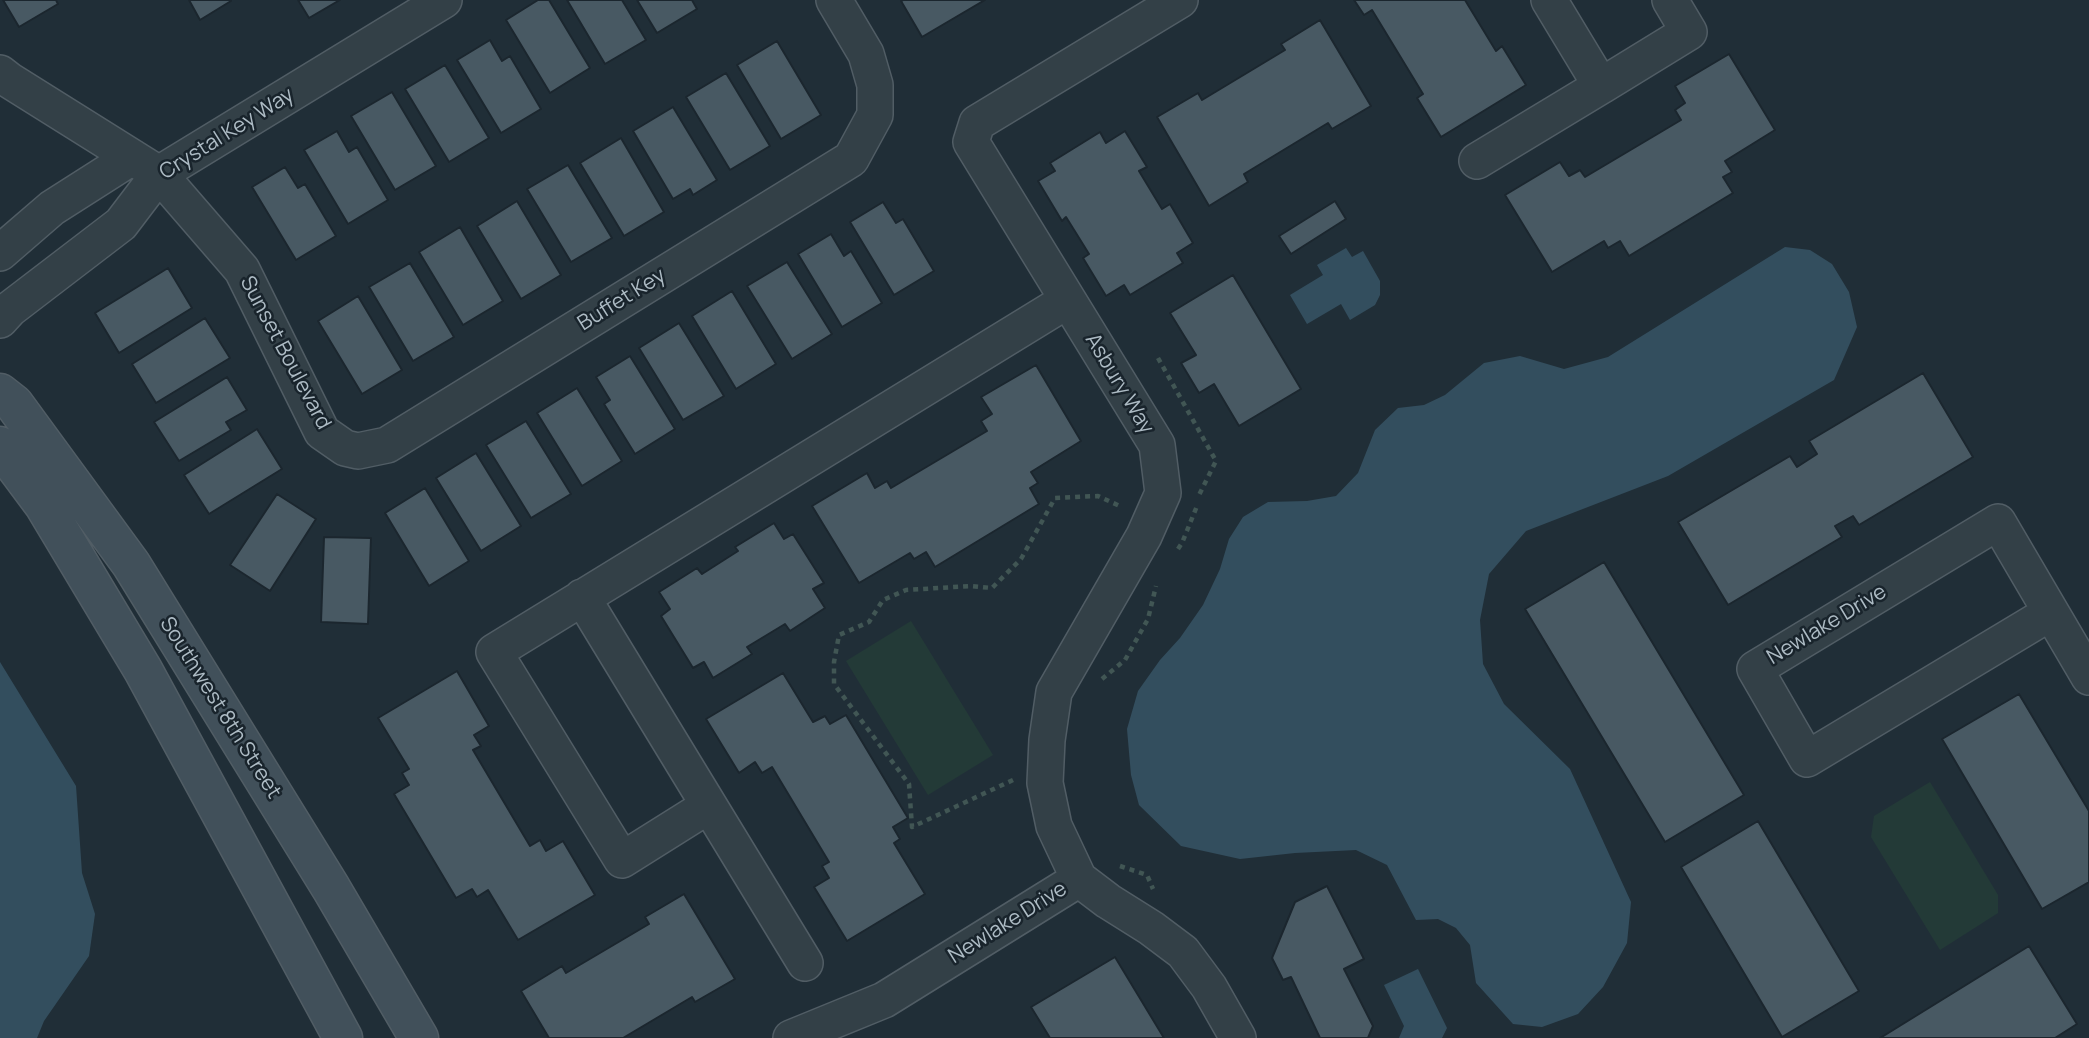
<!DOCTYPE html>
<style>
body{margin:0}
canvas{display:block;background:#202e37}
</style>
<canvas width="2089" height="1038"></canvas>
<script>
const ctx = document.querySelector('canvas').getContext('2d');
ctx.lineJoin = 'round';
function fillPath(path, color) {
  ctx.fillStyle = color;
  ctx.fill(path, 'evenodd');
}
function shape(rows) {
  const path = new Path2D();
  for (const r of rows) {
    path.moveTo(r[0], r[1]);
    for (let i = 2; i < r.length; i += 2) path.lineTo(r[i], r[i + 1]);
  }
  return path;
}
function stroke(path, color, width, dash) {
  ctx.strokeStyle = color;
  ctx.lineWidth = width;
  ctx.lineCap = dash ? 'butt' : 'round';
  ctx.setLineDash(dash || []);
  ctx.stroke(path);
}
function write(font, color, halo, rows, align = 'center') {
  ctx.font = font + ' Manrope,sans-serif';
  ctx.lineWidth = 5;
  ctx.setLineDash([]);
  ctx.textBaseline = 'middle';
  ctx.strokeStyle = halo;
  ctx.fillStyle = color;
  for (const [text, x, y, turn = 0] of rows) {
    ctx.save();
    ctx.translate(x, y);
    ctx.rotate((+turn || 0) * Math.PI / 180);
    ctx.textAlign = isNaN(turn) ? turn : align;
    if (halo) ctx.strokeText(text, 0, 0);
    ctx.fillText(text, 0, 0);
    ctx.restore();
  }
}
fillPath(shape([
 [911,621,993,755,928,795,846,661],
 [1930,782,1998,895,1998,913,1940,950,1871,837,1874,816]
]), '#233a37');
fillPath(shape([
 [1785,247,1810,250,1832,264,1849,292,1857,327,1834,380,1668,476,1526,531,1489,574,1480,620,1483,664,1504,704,1570,769,1631,902,1627,943,1603,987,1578,1014,1542,1027,1513,1024,1476,983,1470,945,1456,928,1438,919,1416,920,1387,865,1356,850,1295,853,1240,859,1181,846,1139,805,1131,775,1127,729,1138,691,1160,660,1180,638,1203,605,1220,569,1229,539,1243,517,1268,502,1307,501,1336,496,1358,473,1375,430,1398,408,1424,405,1445,395,1484,363,1520,356,1564,369,1608,357],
 [1346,248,1352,257,1363,251,1380,281,1380,295,1375,305,1350,320,1341,304,1307,324,1290,295,1323,275,1317,265],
 [0,662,76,786,82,873,95,914,89,956,44,1021,37,1038,0,1038],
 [1418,969,1447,1028,1442,1038,1399,1038,1404,1026,1384,985]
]), '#334e5e');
const building = shape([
 [3,0,56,0,58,4,19,27,3,0],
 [189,0,231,0,231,1,200,20,189,0],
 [298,0,340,0,309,18,298,0],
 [538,0,549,0,590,68,550,93,506,20,538,0],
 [567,0,622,0,646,40,605,64,567,0],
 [637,0,692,0,697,9,657,33,637,0],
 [903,0,985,0,922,37,901,1,903,0],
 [1354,0,1465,0,1496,51,1502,46,1526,85,1441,137,1417,98,1423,94,1372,10,1364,15,1354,0],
 [1320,20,1371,106,1332,129,1328,123,1244,174,1248,182,1209,206,1157,117,1198,93,1202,100,1285,50,1281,44,1320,20],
 [490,40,502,61,510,56,541,109,501,133,457,60,490,40],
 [777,41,821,115,781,139,737,65,777,41],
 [1729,54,1775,130,1725,161,1732,172,1723,177,1733,193,1629,256,1620,241,1608,248,1604,241,1552,272,1505,195,1560,162,1569,176,1580,170,1585,177,1681,120,1675,110,1685,103,1675,86,1729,54],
 [445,65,489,138,449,162,405,89,445,65],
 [726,73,770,146,730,170,686,97,726,73],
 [392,92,436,166,395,190,351,116,392,92],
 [673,107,717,180,693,195,690,189,673,199,633,131,673,107],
 [337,131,349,152,357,147,388,200,348,224,304,150,337,131],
 [1125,131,1147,167,1139,171,1162,209,1170,204,1193,243,1177,253,1183,263,1130,295,1124,285,1106,296,1083,258,1089,254,1066,217,1062,221,1038,181,1055,171,1050,163,1100,132,1106,143,1125,131],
 [621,138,664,212,624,236,580,163,621,138],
 [568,165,612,238,571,262,527,189,568,165],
 [285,167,298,188,305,184,336,236,296,260,252,187,285,167],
 [517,201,561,275,521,299,477,226,517,201],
 [1335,201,1346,219,1291,254,1279,236,1335,201],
 [883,202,896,223,903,219,934,271,894,295,850,222,883,202],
 [460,227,503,301,463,325,419,252,460,227],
 [831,234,844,256,851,251,882,303,842,327,798,254,831,234],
 [787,262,832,334,792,359,747,286,787,262],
 [410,263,454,337,413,361,369,287,410,263],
 [168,268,192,308,119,353,95,313,168,268],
 [1233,275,1301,389,1239,426,1214,384,1199,393,1181,363,1196,355,1170,313,1233,275],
 [732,291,776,364,736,389,692,316,732,291],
 [358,296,402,370,362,394,318,321,358,296],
 [205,318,230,358,156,403,132,364,205,318],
 [679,323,724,396,683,420,639,348,679,323],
 [630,356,675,429,635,454,604,404,610,400,596,377,630,356],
 [1036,365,1081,441,1031,472,1038,483,1030,488,1039,504,935,567,926,552,914,559,910,553,859,583,812,506,867,473,875,488,887,481,891,488,987,431,981,421,992,414,981,397,1036,365],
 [1923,373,1973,457,1859,525,1853,516,1835,526,1842,537,1728,605,1678,522,1790,456,1797,467,1817,454,1809,441,1923,373],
 [227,377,247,410,226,422,231,430,179,461,154,422,227,377],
 [577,388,622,461,582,486,537,413,577,388],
 [526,421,571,494,531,518,486,445,526,421],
 [257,429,282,469,209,514,184,475,257,429],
 [476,453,521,526,481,551,436,478,476,453],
 [425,488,469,561,429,586,385,513,425,488],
 [277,494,316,519,270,591,230,565,277,494],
 [774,523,784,539,793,534,824,583,813,589,825,608,790,631,785,624,747,647,752,654,713,678,704,662,693,668,661,616,670,609,659,592,697,568,702,574,738,551,735,547,774,523],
 [324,537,371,538,368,624,321,622,324,537],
 [1604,562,1744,795,1665,842,1525,609,1604,562],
 [457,671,489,726,474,735,481,746,473,750,530,846,540,840,546,851,563,841,595,895,518,940,488,890,477,897,472,889,456,898,394,794,409,785,402,773,409,769,378,718,457,671],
 [783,673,813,722,825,716,830,724,846,715,908,818,893,827,900,839,894,843,925,894,847,941,814,887,829,878,822,866,829,862,772,767,762,773,755,762,739,773,706,719,783,673],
 [2019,694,2089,811,2089,882,2042,909,1942,739,2019,694],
 [1758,821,1859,991,1782,1037,1681,867,1758,821],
 [1327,886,1364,959,1344,969,1373,1026,1368,1038,1320,1038,1291,977,1283,980,1272,958,1295,902,1327,886],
 [684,894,735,979,695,1002,692,997,623,1038,549,1038,521,991,562,966,566,973,649,924,645,917,684,894],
 [2029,946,2077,1024,2055,1038,1880,1038,2029,946],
 [1115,957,1164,1038,1050,1038,1031,1007,1115,957]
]);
fillPath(building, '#485963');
stroke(building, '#1b262e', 2);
const street = shape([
 [1180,0,977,123,971,142,1157,445,1163,493,1144,536,1054,692,1047,740,1045,783,1054,826,1079,879,1108,901,1151,928,1183,952,1209,987,1238,1038],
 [1549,0,1601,86,1689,32,1670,0],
 [0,73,9,80,159,174,242,270,322,432,345,448,358,451,387,445,851,159,875,115,875,85,866,54,834,0],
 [1477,161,1601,86],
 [0,253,52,208,132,157],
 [0,320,10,309,121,224,159,174,444,0],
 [582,597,805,963],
 [2050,613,1807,759,1755,669,1998,522,2089,677],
 [708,806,622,860,494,652,1068,300],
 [791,1038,884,1000,1079,879]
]);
const secondary = shape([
 [0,393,14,404,131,564,331,888,419,1038],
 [0,446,44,505,143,670,343,1038]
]);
stroke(street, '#515d65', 38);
stroke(secondary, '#515d65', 41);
stroke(shape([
 [1158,358,1216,461,1198,497],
 [1178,549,1182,543,1197,506],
 [1102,679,1125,660,1148,619,1156,586],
 [1013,780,912,827,909,784,834,684,834,662,839,635,869,622,883,600,906,590,971,586,992,588,1021,559,1055,498,1098,496,1122,507],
 [1120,866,1147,875,1153,889]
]), '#415654', 4.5, [5, 5]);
stroke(street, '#334047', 35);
stroke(secondary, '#41505a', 38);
write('21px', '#adbbc4', '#19242c', [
 ["Crystal Key Way",227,134,-32],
 ["Buffet Key",622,300,-32],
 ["Sunset Boulevard",285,353,62],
 ["Asbury Way",1119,384,59],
 ["Newlake Drive",1827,625,-31],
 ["Southwest 8th Street",220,708,58],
 ["Newlake Drive",1008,923,-32]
]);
</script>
